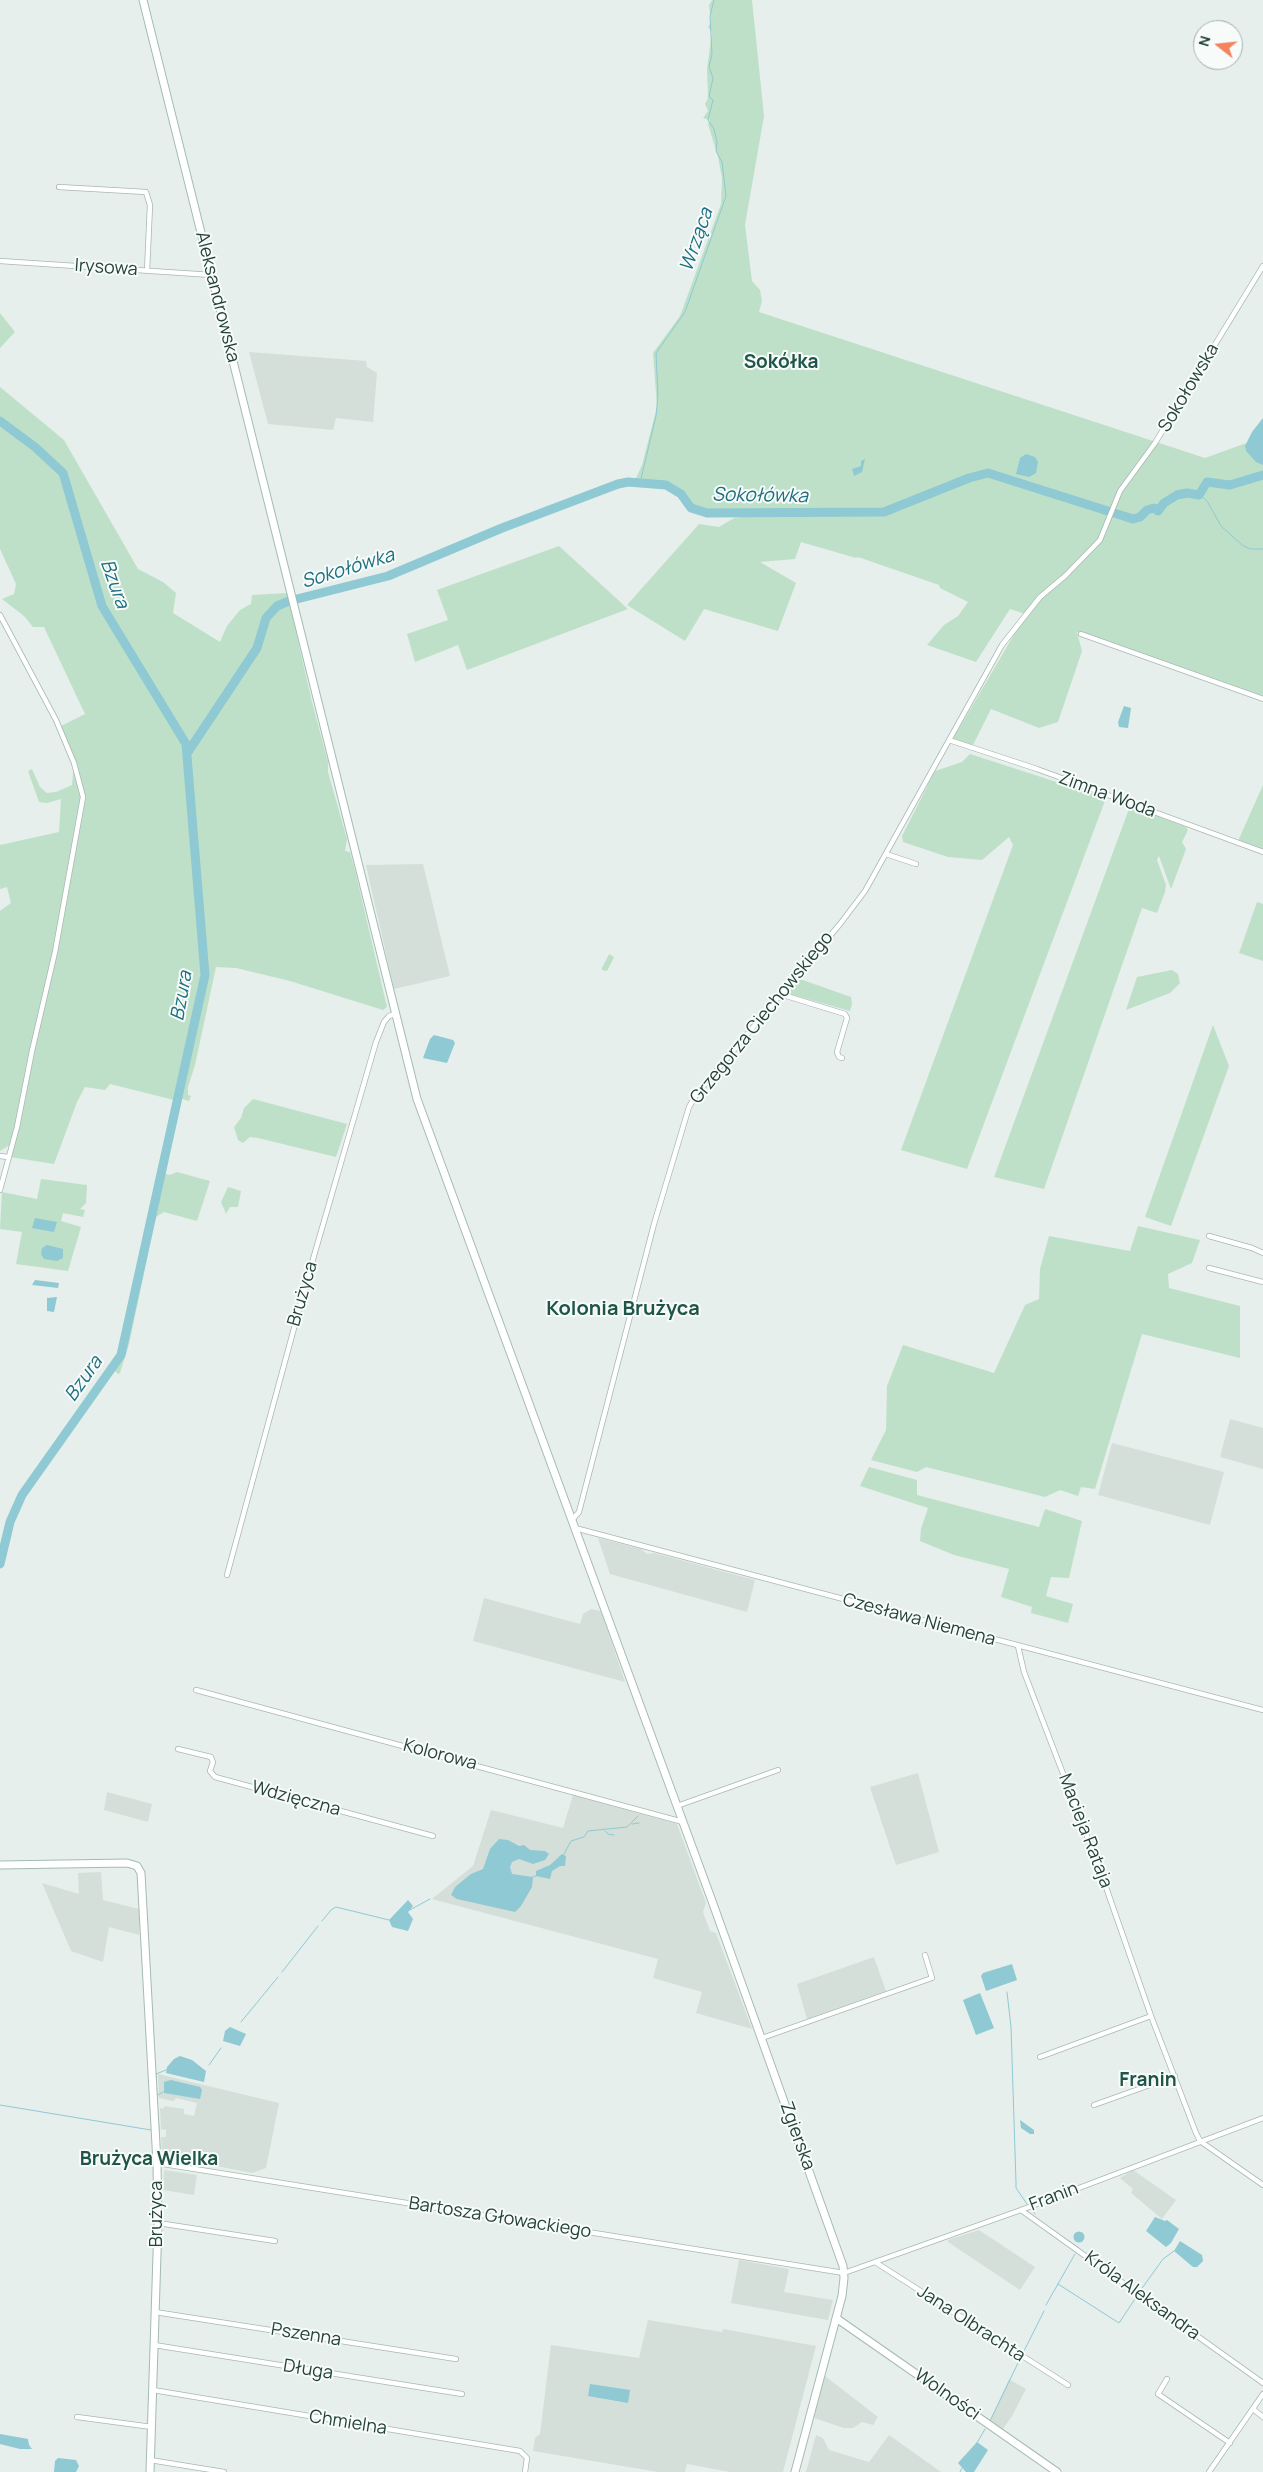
<!DOCTYPE html>
<meta charset="utf-8">
<style>
body{margin:0}
#map{position:relative;width:1263px;height:2472px;overflow:hidden;background:#e6efeb;font-family:Manrope,sans-serif}
canvas{display:block}
.north{position:absolute;left:1193px;top:20px;width:50px;height:50px;box-sizing:border-box;background:#f7fbf9;border:1px solid #a3b1ad;border-radius:50%;rotate:286deg;font-size:14px;font-weight:700;line-height:20px;text-align:center;color:#24423a}
.north::after{content:'';display:block;margin:auto;width:18px;height:22px;background:#f4845f;clip-path:polygon(50% 0,100% 100%,50% 72%,0 100%)}
</style>
<div id="map">
<canvas width="1263" height="2472"></canvas>
<div class="north">N</div>
</div>
<script>
const ctx = document.querySelector('canvas').getContext('2d');
ctx.lineJoin = 'round';
function fillPath(path, color) {
  ctx.fillStyle = color;
  ctx.fill(path, 'evenodd');
}
function shape(rows) {
  const path = new Path2D();
  for (const r of rows) {
    if (r.length === 3) {
      path.moveTo(r[0] + r[2], r[1]);
      path.arc(r[0], r[1], r[2], 0, 2 * Math.PI);
      continue;
    }
    path.moveTo(r[0], r[1]);
    for (let i = 2; i < r.length; i += 2) path.lineTo(r[i], r[i + 1]);
  }
  return path;
}
function stroke(path, color, width, dash) {
  ctx.strokeStyle = color;
  ctx.lineWidth = width;
  ctx.lineCap = dash ? 'butt' : 'round';
  ctx.setLineDash(dash || []);
  ctx.stroke(path);
}
function write(font, color, halo, rows, align = 'center') {
  ctx.font = font + ' Manrope,sans-serif';
  ctx.lineWidth = 4;
  ctx.setLineDash([]);
  ctx.textBaseline = 'middle';
  ctx.strokeStyle = halo;
  ctx.fillStyle = color;
  for (const [text, x, y, turn = 0] of rows) {
    ctx.save();
    ctx.translate(x, y);
    ctx.rotate((+turn || 0) * Math.PI / 180);
    ctx.textAlign = isNaN(turn) ? turn : align;
    if (halo) ctx.strokeText(text, 0, 0);
    ctx.fillText(text, 0, 0);
    ctx.restore();
  }
}
fillPath(shape([
 [249,352,366,361,367,367,377,373,373,422,336,418,333,430,268,424],
 [423,864,450,976,394,989,366,865],
 [1230,1419,1263,1428,1263,1469,1220,1457],
 [1112,1443,1224,1472,1210,1525,1098,1495],
 [598,1538,641,1549,647,1554,654,1553,755,1580,747,1612,610,1574],
 [484,1598,580,1624,583,1614,591,1609,601,1611,625,1682,473,1641],
 [918,1773,939,1852,896,1865,870,1787],
 [107,1792,152,1804,148,1822,104,1810],
 [573,1795,677,1824,706,1903,703,1912,710,1931,716,1933,752,2029,696,2013,702,1992,653,1978,658,1959,432,1899,473,1866,491,1810,563,1828],
 [101,1872,103,1900,139,1909,139,1935,109,1927,103,1962,71,1951,42,1883,79,1894,78,1873],
 [874,1957,886,1991,807,2019,797,1984],
 [158,2074,279,2103,266,2168,252,2173,166,2156,162,2149,161,2137,166,2137,166,2130,161,2129,160,2108,164,2109,164,2106,184,2109,184,2114,194,2116,197,2103,176,2098,173,2101,159,2098],
 [164,2170,197,2175,194,2195,163,2190],
 [1133,2170,1176,2200,1162,2219,1131,2193,1133,2189,1120,2178],
 [979,2230,1035,2267,1020,2290,948,2242,948,2240],
 [739,2260,789,2269,784,2292,833,2300,828,2320,731,2303],
 [648,2320,722,2332,723,2329,816,2346,783,2472,730,2472,687,2464,685,2472,658,2472,533,2451,535,2438,540,2434,551,2345,639,2358],
 [825,2376,878,2417,873,2425,862,2422,853,2428,844,2428,814,2418],
 [1009,2379,1026,2389,1012,2416,1003,2429,990,2420],
 [816,2435,823,2438,829,2450,869,2462,889,2435,941,2472,806,2472]
]), '#d4dfda');
fillPath(shape([
 [712,0,752,0,764,116,745,225,752,281,760,290,762,301,759,312,1205,458,1263,437,1263,696,1077,632,1082,651,1058,722,1039,728,991,709,973,745,953,739,1016,631,1028,615,1010,609,976,662,927,645,944,625,958,616,968,602,940,588,939,585,858,557,856,558,801,542,795,559,760,562,796,583,778,631,704,609,685,641,627,605,699,524,719,527,734,518,742,517,730,513,704,511,691,505,687,506,671,490,640,485,636,478,642,465,657,407,653,353,680,316,721,204,722,178,718,157,708,124,710,120,703,118,708,111,705,104,708,98,707,69,712,32,708,27,711,22,709,5],
 [0,313,15,332,0,348],
 [0,387,64,440,138,569,163,582,176,593,173,613,220,642,227,626,240,610,251,604,252,595,287,593,312,702,328,762,328,772,347,839,345,851,350,852,355,870,387,1007,383,1010,290,981,236,968,216,967,195,1065,188,1087,188,1095,191,1096,189,1101,179,1098,178,1101,110,1084,105,1090,85,1087,77,1102,54,1164,10,1157,13,1148,8,1146,0,1151,0,911,11,903,7,887,0,889,0,845,59,832,61,799,47,803,39,802,28,771,32,769,40,787,47,793,56,792,72,785,74,763,59,727,85,714,44,627,33,627,24,616,2,599,14,594,16,584,0,549],
 [559,546,628,609,467,670,458,645,415,662,407,634,448,620,437,590],
 [970,754,1106,798,967,1169,901,1150,1013,845,1009,837,982,860,948,857,903,842,902,836,935,771,962,762],
 [1263,785,1263,850,1238,841],
 [1130,806,1186,827,1188,830,1182,842,1186,849,1171,889,1159,856,1157,860,1166,885,1165,892,1157,913,1142,908,1044,1189,994,1177],
 [1257,902,1263,904,1263,961,1239,953],
 [609,954,614,957,607,971,602,970,602,968],
 [1172,970,1178,974,1180,983,1170,993,1126,1010,1137,977],
 [797,978,851,997,852,1004,850,1011,786,993],
 [1213,1025,1229,1066,1171,1226,1145,1217],
 [253,1099,347,1124,336,1157,258,1138,250,1137,243,1143,238,1140,234,1127,241,1118,244,1108],
 [177,1172,210,1181,197,1221,164,1212,156,1217,129,1344,120,1373,118,1374,113,1369,124,1345,162,1173,170,1175],
 [41,1179,87,1185,86,1203,80,1209,85,1210,83,1217,63,1213,61,1221,81,1227,68,1271,16,1264,22,1232,0,1229,2,1192,37,1199],
 [228,1187,241,1191,238,1207,230,1207,226,1214,221,1202],
 [1138,1226,1200,1240,1192,1263,1168,1274,1169,1288,1240,1306,1240,1358,1142,1334,1095,1489,1081,1487,1078,1496,1060,1490,1045,1497,926,1467,917,1472,871,1460,886,1430,887,1386,903,1345,994,1373,1025,1305,1039,1299,1040,1269,1049,1236,1130,1251],
 [869,1467,917,1480,917,1495,1039,1527,1045,1509,1082,1521,1069,1578,1051,1577,1046,1596,1073,1604,1068,1623,1031,1613,1032,1607,1001,1597,1009,1569,954,1555,920,1541,921,1529,928,1508,860,1486]
]), '#bfe0c8');
fillPath(shape([
 [1263,418,1263,465,1256,462,1246,451,1245,446,1252,432],
 [1026,454,1035,457,1038,462,1036,473,1029,477,1016,474,1020,458],
 [865,459,862,472,854,476,852,469,861,466,861,461],
 [1124,706,1131,708,1128,728,1119,727,1118,722],
 [434,1035,453,1040,455,1043,447,1063,423,1058,430,1039],
 [35,1218,57,1222,54,1232,32,1228],
 [47,1245,63,1249,63,1258,57,1261,44,1259,41,1254,42,1248],
 [35,1280,59,1283,58,1288,32,1285],
 [57,1297,54,1312,47,1311,47,1298],
 [499,1839,508,1840,519,1846,524,1845,530,1850,545,1851,549,1854,545,1860,533,1864,519,1859,512,1862,510,1867,512,1874,533,1877,532,1887,521,1906,515,1912,457,1899,451,1895,455,1887,471,1874,483,1869,490,1849],
 [562,1854,566,1856,565,1866,560,1866,552,1871,550,1879,536,1876,536,1871,550,1865],
 [408,1900,413,1906,408,1912,413,1919,408,1931,392,1927,389,1920],
 [1012,1964,1017,1980,986,1991,981,1976,983,1973],
 [980,1993,994,2028,976,2035,963,2000],
 [230,2027,246,2034,240,2046,223,2041,225,2031],
 [180,2056,192,2060,206,2071,204,2082,166,2073,167,2067,174,2059],
 [171,2080,200,2087,202,2090,200,2099,164,2093,164,2082],
 [1020,2120,1034,2130,1034,2134,1030,2134,1021,2128],
 [1155,2217,1165,2221,1167,2220,1179,2229,1171,2243,1166,2247,1146,2231],
 [1079,2237,5.5],
 [1180,2241,1202,2255,1203,2261,1197,2267,1193,2267,1174,2251],
 [590,2384,630,2390,628,2403,588,2396],
 [0,2434,28,2439,29,2445,32,2449,20,2449,0,2444],
 [977,2442,988,2450,974,2472,966,2472,958,2463],
 [58,2458,76,2460,79,2466,76,2472,54,2472,55,2461]
]), '#8ec9d4');
stroke(shape([
 [640,483,656,416,658,395,656,353,685,312,726,196,722,162,716,151,717,142,714,129,708,120,713,100,709,97,713,78,709,67,712,54,710,16,714,0],
 [1199,494,1207,501,1221,526,1242,545,1250,549,1263,549],
 [632,1824,639,1823],
 [605,1831,608,1834,614,1835],
 [564,1854,571,1841,584,1837,588,1831,627,1827,638,1816],
 [533,1877,536,1876],
 [408,1911,430,1899],
 [322,1921,331,1910,336,1907,389,1920],
 [282,1972,318,1926],
 [1007,1992,1011,2027,1016,2183,1016,2188,1027,2204],
 [241,2022,278,1977],
 [209,2065,221,2048],
 [158,2095,163,2092],
 [157,2098,156,2074,166,2070],
 [0,2105,151,2130],
 [158,2116,159,2129],
 [1031,2209,1035,2214],
 [1063,2237,1079,2248],
 [1058,2284,1119,2323,1137,2296],
 [1140,2291,1163,2259,1174,2251],
 [1046,2305,1075,2254],
 [1023,2353,1044,2311],
 [990,2421,1019,2361],
 [977,2443,985,2429],
 [960,2472,962,2468]
]), '#8ec9d4', 1);
stroke(shape([
 [0,421,35,447,63,473,102,606,186,744,205,975,121,1355,22,1495,10,1522,0,1564],
 [188,752,257,648,266,618,277,606,289,601,388,576,502,528,618,484,628,482,666,485,681,494,691,508,707,513,884,512,969,478,988,473,1133,519,1140,517,1147,510,1154,508,1158,511,1164,503,1177,495,1187,493,1199,495,1207,482,1230,485,1263,475]
]), '#8ec9d4', 9);
const street = shape([
 [59,187,146,192,150,205,147,271],
 [0,261,212,275],
 [0,615,56,720,74,763,83,797,55,952,32,1051,17,1127,0,1190],
 [1081,634,1263,699],
 [949,740,1037,769,1263,852],
 [886,854,916,864],
 [780,994,845,1014,847,1018,837,1052,839,1057,842,1058],
 [0,1156,8,1157],
 [1209,1236,1252,1248,1263,1253],
 [1209,1268,1263,1282],
 [572,1520,579,1512,654,1224,689,1107,696,1095,840,924,865,891,1002,645,1040,597,1065,576,1100,540,1120,491,1155,443,1263,266],
 [575,1528,1263,1710],
 [227,1575,309,1273,376,1042,384,1022,389,1016,395,1014],
 [1018,1646,1024,1672,1100,1870,1151,2016,1196,2133,1200,2141,1263,2185],
 [196,1690,683,1822],
 [178,1749,211,1757,213,1762,210,1771,215,1777,433,1836],
 [677,1806,778,1770],
 [762,2038,932,1978,925,1955],
 [1040,2057,1151,2016],
 [1094,2105,1175,2076],
 [157,2163,844,2273,1021,2210,1263,2118],
 [1021,2210,1263,2383],
 [158,2223,275,2241],
 [875,2262,1068,2385],
 [155,2312,456,2359],
 [154,2345,462,2394],
 [1167,2379,1158,2394,1230,2443],
 [153,2390,520,2451,527,2458,525,2472],
 [1253,2409,1263,2417],
 [77,2417,152,2427],
 [150,2460,224,2472],
 [1209,2472,1263,2394]
]);
const secondary = shape([
 [143,0,417,1099,712,1901,843,2266,844,2278,842,2296,795,2472],
 [0,1865,127,1863,137,1866,141,1873,157,2163,158,2223,150,2472],
 [836,2318,1057,2472]
]);
stroke(street, '#a8b8b2', 6);
stroke(secondary, '#a4bbb3', 9);
stroke(street, '#fff', 4.5);
stroke(secondary, '#fff', 7);
write('18px', '#24423a', '#f7fbf9', [
 ["Irysowa",106,268,4],
 ["Aleksandrowska",217,297,76],
 ["Sokołowska",1189,388,-59],
 ["Zimna Woda",1107,795,20],
 ["Grzegorza Ciechowskiego",762,1018,-51],
 ["Brużyca",303,1294,-74],
 ["Czesława Niemena",919,1620,15],
 ["Kolorowa",440,1755,15],
 ["Wdzięczna",296,1799,15],
 ["Macieja Rataja",1085,1831,69],
 ["Zgierska",797,2136,70],
 ["Franin",1054,2197,-21],
 ["Brużyca",157,2214,-90],
 ["Bartosza Głowackiego",500,2218,9],
 ["Króla Aleksandra",1142,2296,36],
 ["Jana Olbrachta",971,2324,33],
 ["Pszenna",306,2335,9],
 ["Długa",308,2370,9],
 ["Wolności",947,2395,35],
 ["Chmielna",348,2423,9]
]);
write('italic 19px', '#1c6f80', '#f7fbf9', [
 ["Wrząca",697,240,-71],
 ["Sokołówka",760,496,1],
 ["Sokołówka",348,569,-17],
 ["Bzura",114,584,70],
 ["Bzura",182,996,-80],
 ["Bzura",84,1379,-55]
]);
write('bold 19px', '#1f5548', '#f7fbf9', [
 ["Sokółka",781,363],
 ["Franin",1148,2081],
 ["Brużyca Wielka",149,2160]
]);
write('bold 20px', '#1f5548', '#f7fbf9', [
 ["Kolonia Brużyca",623,1309]
]);
</script>
